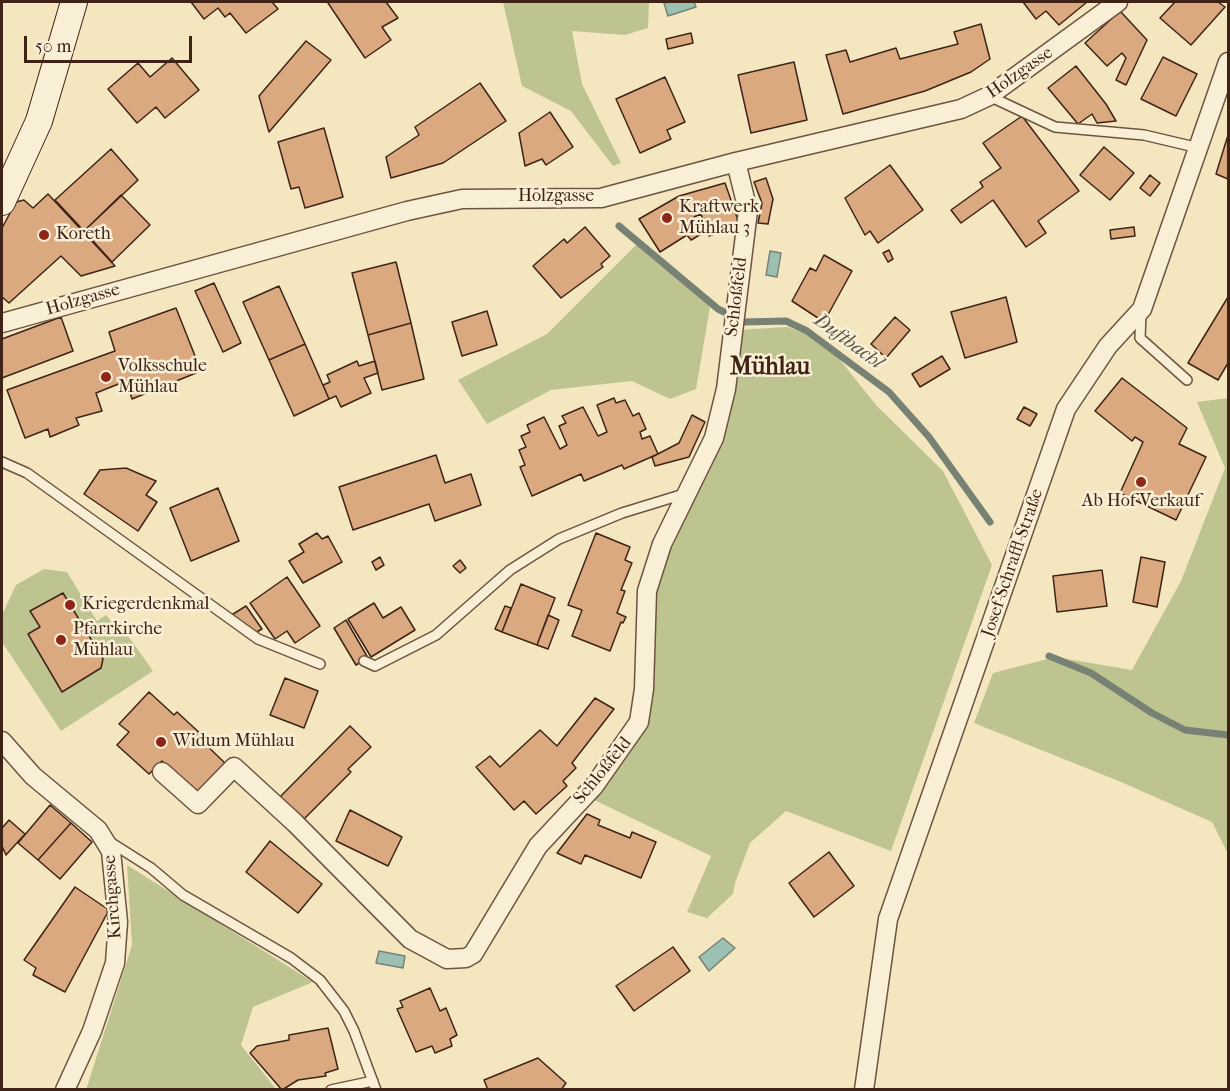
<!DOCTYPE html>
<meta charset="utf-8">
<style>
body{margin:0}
#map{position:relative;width:1230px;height:1091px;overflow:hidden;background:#f4e7c0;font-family:"IM FELL French Canon",serif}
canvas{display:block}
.frame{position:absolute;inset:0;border:3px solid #3f2316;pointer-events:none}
.scale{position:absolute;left:24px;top:36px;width:168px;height:27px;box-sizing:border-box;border:3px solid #3f2316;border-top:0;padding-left:8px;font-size:18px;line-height:21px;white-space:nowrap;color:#3f2316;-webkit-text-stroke:4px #f8efd6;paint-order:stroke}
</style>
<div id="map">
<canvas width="1230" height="1091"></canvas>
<div class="frame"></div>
<div class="scale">50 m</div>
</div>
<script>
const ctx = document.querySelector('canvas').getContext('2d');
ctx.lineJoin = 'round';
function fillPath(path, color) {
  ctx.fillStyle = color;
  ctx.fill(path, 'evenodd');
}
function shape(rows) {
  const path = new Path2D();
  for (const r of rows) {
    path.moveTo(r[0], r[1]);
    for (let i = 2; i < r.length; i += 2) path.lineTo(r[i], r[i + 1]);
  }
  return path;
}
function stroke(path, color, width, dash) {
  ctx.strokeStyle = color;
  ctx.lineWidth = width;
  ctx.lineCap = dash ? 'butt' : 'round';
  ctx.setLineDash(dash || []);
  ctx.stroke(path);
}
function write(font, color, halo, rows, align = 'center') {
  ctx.font = font + ' "IM FELL French Canon",serif';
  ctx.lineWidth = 5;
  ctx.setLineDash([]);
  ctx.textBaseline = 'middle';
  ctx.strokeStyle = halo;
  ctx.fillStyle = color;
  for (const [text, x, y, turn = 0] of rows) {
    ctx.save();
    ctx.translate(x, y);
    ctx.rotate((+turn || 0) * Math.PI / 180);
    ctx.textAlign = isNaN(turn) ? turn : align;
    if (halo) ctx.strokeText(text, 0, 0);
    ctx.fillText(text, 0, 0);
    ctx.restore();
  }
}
fillPath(shape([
 [503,2,653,2,649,3,648,28,625,35,572,31,582,84,621,163,613,166,571,111,522,86],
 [637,244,710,307,696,389,670,399,632,381,551,390,487,424,458,380,547,334],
 [787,327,825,341,876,405,943,471,992,565,891,851,786,811,750,843,735,883,733,894,707,918,687,912,711,856,592,799,639,734,650,709,652,603,662,556,715,452,737,330],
 [1228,398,1228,854,1212,822,1121,782,974,723,993,673,1055,657,1132,670,1181,581,1225,468,1197,402],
 [44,569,67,572,97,621,106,615,111,621,116,619,153,671,61,731,2,642,2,615,16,585],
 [127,865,313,982,253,1007,241,1045,276,1089,86,1090,132,945]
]), '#bec490');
const water = shape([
 [670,2,694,2,696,7,668,16,664,3,670,2],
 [770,251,781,253,777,277,766,275,770,251],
 [723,938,735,948,709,971,699,957,723,938],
 [379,951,405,956,403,968,376,963,379,951]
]);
fillPath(water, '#9cc0b2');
stroke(water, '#778174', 1.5);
stroke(shape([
 [619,226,718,309,744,322,786,321,807,331,889,392,929,437,990,522],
 [1049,656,1091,673,1152,713,1185,730,1228,735]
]), '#778174', 7);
const building = shape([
 [191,2,272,2,278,9,246,33,230,13,225,17,218,8,204,19,191,2],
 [330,2,386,2,398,18,382,27,391,40,365,58,328,3,330,2],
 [1023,2,1087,2,1059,25,1046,11,1036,19,1023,2],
 [1175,2,1218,2,1225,7,1191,45,1160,18,1175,2],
 [1120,11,1147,40,1126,85,1116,80,1126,58,1122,53,1107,66,1085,43,1120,11],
 [981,24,990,59,971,72,925,91,843,114,826,55,846,50,850,62,896,48,900,59,958,44,954,32,981,24],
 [691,33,693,43,668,49,666,39,691,33],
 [306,41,331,60,269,132,259,96,306,41],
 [1163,57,1197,74,1176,116,1141,99,1163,57],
 [172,58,199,90,165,118,156,107,137,123,108,89,138,63,150,77,172,58],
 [794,62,807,120,751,133,738,75,794,62],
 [1076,66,1106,104,1116,121,1097,123,1092,114,1078,124,1048,88,1076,66],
 [665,77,685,122,667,130,671,139,640,153,616,99,665,77],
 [480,83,506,121,443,163,391,178,386,157,419,135,415,127,480,83],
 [550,112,573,147,546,165,542,159,525,166,519,133,550,112],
 [1022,116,1079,191,1038,221,1046,233,1026,247,993,200,961,223,951,210,983,187,980,182,1001,168,983,143,1022,116],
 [324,128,343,197,305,208,299,187,291,189,278,142,324,128],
 [1228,135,1228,179,1216,174,1228,135],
 [1104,147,1134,173,1110,200,1080,175,1104,147],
 [111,149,138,180,84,231,55,200,111,149],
 [890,165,923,210,878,243,870,231,865,235,845,198,890,165],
 [1150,175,1160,183,1150,196,1140,188,1150,175],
 [766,178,773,199,768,224,758,223,762,203,754,182,766,178],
 [725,183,740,226,709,236,701,214,694,217,703,233,691,240,687,235,660,252,639,219,679,196,725,183],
 [48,194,115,266,81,276,61,256,9,303,2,297,2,228,16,202,24,200,33,208,48,194],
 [121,195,150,225,112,262,84,231,121,195],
 [585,227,610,256,601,264,603,267,561,298,533,266,564,239,567,243,585,227],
 [1134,227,1135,236,1111,239,1110,230,1134,227],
 [889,250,893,259,888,262,883,253,889,250],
 [824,255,852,271,824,322,792,301,810,268,816,271,824,255],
 [396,262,411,323,368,335,352,273,396,262],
 [214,283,241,343,223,352,195,291,214,283],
 [279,286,305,344,269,360,243,302,279,286],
 [1006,297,1017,342,965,358,951,312,1006,297],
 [1228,297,1228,363,1218,380,1188,363,1228,297],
 [176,308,201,371,132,399,126,381,96,393,102,411,76,418,79,425,50,437,48,429,25,438,7,390,115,351,109,332,176,308],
 [487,311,497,345,462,356,452,322,487,311],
 [61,317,73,351,2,378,2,339,61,317],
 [895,317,910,330,886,358,871,344,895,317],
 [411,323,424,379,382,390,368,335,411,323],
 [305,344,329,399,294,416,269,360,305,344],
 [942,356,950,369,920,387,912,374,942,356],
 [357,361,359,366,375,361,378,373,364,378,371,393,341,407,336,396,329,399,323,385,330,382,327,375,357,361],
 [1122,378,1187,428,1179,444,1206,457,1176,520,1120,493,1143,442,1135,437,1132,441,1095,411,1122,378],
 [614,398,616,403,625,400,633,416,639,413,646,429,640,432,642,439,650,436,658,454,624,469,622,465,584,481,581,474,532,496,520,467,525,465,519,450,526,447,521,436,530,432,527,425,544,417,560,449,567,445,559,426,566,423,562,416,583,407,598,436,607,432,597,405,614,398],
 [1024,407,1037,414,1030,426,1017,419,1024,407],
 [692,415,705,422,689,457,655,466,652,457,679,443,692,415],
 [436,455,445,483,471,474,481,505,435,521,429,504,353,530,339,487,436,455],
 [126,468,156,481,146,495,157,502,138,531,84,494,100,470,126,468],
 [218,488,239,541,191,561,170,508,218,488],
 [317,533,322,539,328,536,342,562,303,583,289,561,304,552,299,544,317,533],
 [596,533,630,547,625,560,632,563,621,590,625,591,617,613,626,617,623,623,621,622,610,651,572,636,582,610,568,605,596,533],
 [380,557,384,565,376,570,372,562,380,557],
 [1141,557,1165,562,1157,607,1133,602,1141,557],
 [460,560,466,568,460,573,453,566,460,560],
 [1102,570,1107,606,1057,612,1053,576,1102,570],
 [287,577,320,626,295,643,287,631,275,639,250,603,287,577],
 [521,584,555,598,537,645,502,632,521,584],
 [63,593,103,659,101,668,62,692,28,634,40,627,30,611,63,593],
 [374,603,383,618,401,607,415,630,371,657,348,619,374,603],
 [246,606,262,629,253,634,230,616,246,606],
 [505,606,511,608,502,632,495,629,505,606],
 [548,615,559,620,548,649,537,645,548,615],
 [346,620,368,658,356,665,334,628,346,620],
 [285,678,318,691,304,728,270,715,285,678],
 [149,692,174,715,177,712,204,737,201,740,226,764,198,794,162,761,149,774,117,745,129,732,119,724,149,692],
 [595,698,614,709,572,763,576,768,563,781,567,786,536,814,524,801,514,810,476,767,490,756,500,767,540,730,557,746,595,698],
 [350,726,371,747,348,769,351,772,301,822,278,799,350,726],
 [50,805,71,823,38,860,18,843,50,805],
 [350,810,402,837,388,866,336,841,350,810],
 [587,814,600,820,598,825,630,838,632,832,656,842,641,878,585,855,581,864,557,853,587,814],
 [9,820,25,834,6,855,2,846,2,828,9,820],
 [71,823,92,842,60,879,38,860,71,823],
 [270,841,322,884,298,913,246,872,270,841],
 [829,852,854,886,814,917,789,883,829,852],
 [75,887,109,910,65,992,33,975,36,968,24,960,75,887],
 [673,947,690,971,634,1011,616,986,673,947],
 [430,988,440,1011,446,1008,457,1035,450,1039,452,1046,435,1053,432,1046,416,1052,397,1009,403,1007,400,1001,430,988],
 [328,1028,338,1069,325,1073,326,1076,298,1080,282,1090,250,1053,257,1046,289,1040,289,1035,328,1028],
 [538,1058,566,1083,561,1090,488,1090,484,1080,538,1058]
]);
fillPath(building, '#daa980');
stroke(building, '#3f2316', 1.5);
const lane = shape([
 [989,96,1055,127,1144,135,1199,148],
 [1141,314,1140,338,1187,380],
 [2,462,27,473,258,639,320,664],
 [364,661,375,666,436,635,510,570,559,539,622,513,684,494],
 [110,842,151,868,183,895,291,958,320,980,344,1011,354,1031,376,1090],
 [331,1090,373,1081]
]);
const street = shape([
 [2,323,407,211,462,199,601,198,736,162,961,109,989,96,1118,2],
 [2,741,33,776,98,830,111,851,118,922,115,963,92,1031,65,1090],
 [162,772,198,804,234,767,295,823,410,939,447,959,466,958,473,954,538,846,594,786,639,722,644,689,647,591,662,544,714,438,726,389,748,211,736,162],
 [864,1090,888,919,1066,409,1108,346,1142,309,1228,62]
]);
const secondary = shape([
 [2,202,39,121,74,2]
]);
stroke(lane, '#6c5440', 12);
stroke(street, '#6c5440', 21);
stroke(secondary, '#3f2316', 28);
stroke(lane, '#f8efd6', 9);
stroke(street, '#f8efd6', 18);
stroke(secondary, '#f8efd6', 26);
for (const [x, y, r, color] of [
 [667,218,6,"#8f2418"],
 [44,235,6,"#8f2418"],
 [106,377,6,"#8f2418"],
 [1141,482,6,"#8f2418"],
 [70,605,6,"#8f2418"],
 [61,640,6,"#8f2418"],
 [161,742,6,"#8f2418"]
]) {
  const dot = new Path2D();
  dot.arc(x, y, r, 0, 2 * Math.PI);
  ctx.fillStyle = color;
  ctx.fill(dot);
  stroke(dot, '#f8efd6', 2);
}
write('18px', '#3f2316', '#f8efd6', [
 ["Holzgasse",1020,73,-35],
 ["Holzgasse",556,197],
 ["Schloßfeld",737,297,-83],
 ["Holzgasse",83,300,-16],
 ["Josef-Schraffl-Straße",1013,563,-71],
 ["Schloßfeld",603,771,-51],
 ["Kirchgasse",113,897,-94]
]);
write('18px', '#3f2316', '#f8efd6', [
 ["Kraftwerk",679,208],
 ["Mühlau 3",679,229],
 ["Koreth",56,235],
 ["Volksschule",118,367],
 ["Mühlau",118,388],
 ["Ab Hof Verkauf",1141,502,"center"],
 ["Kriegerdenkmal",82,605],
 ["Pfarrkirche",73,630],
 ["Mühlau",73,651],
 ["Widum Mühlau",173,742]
], 'left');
write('italic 20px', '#5b5245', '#f8efd6', [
 ["Duftbachl",848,342,36]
]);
write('bold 24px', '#3f2316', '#f8efd6', [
 ["Mühlau",770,368]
]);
</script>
